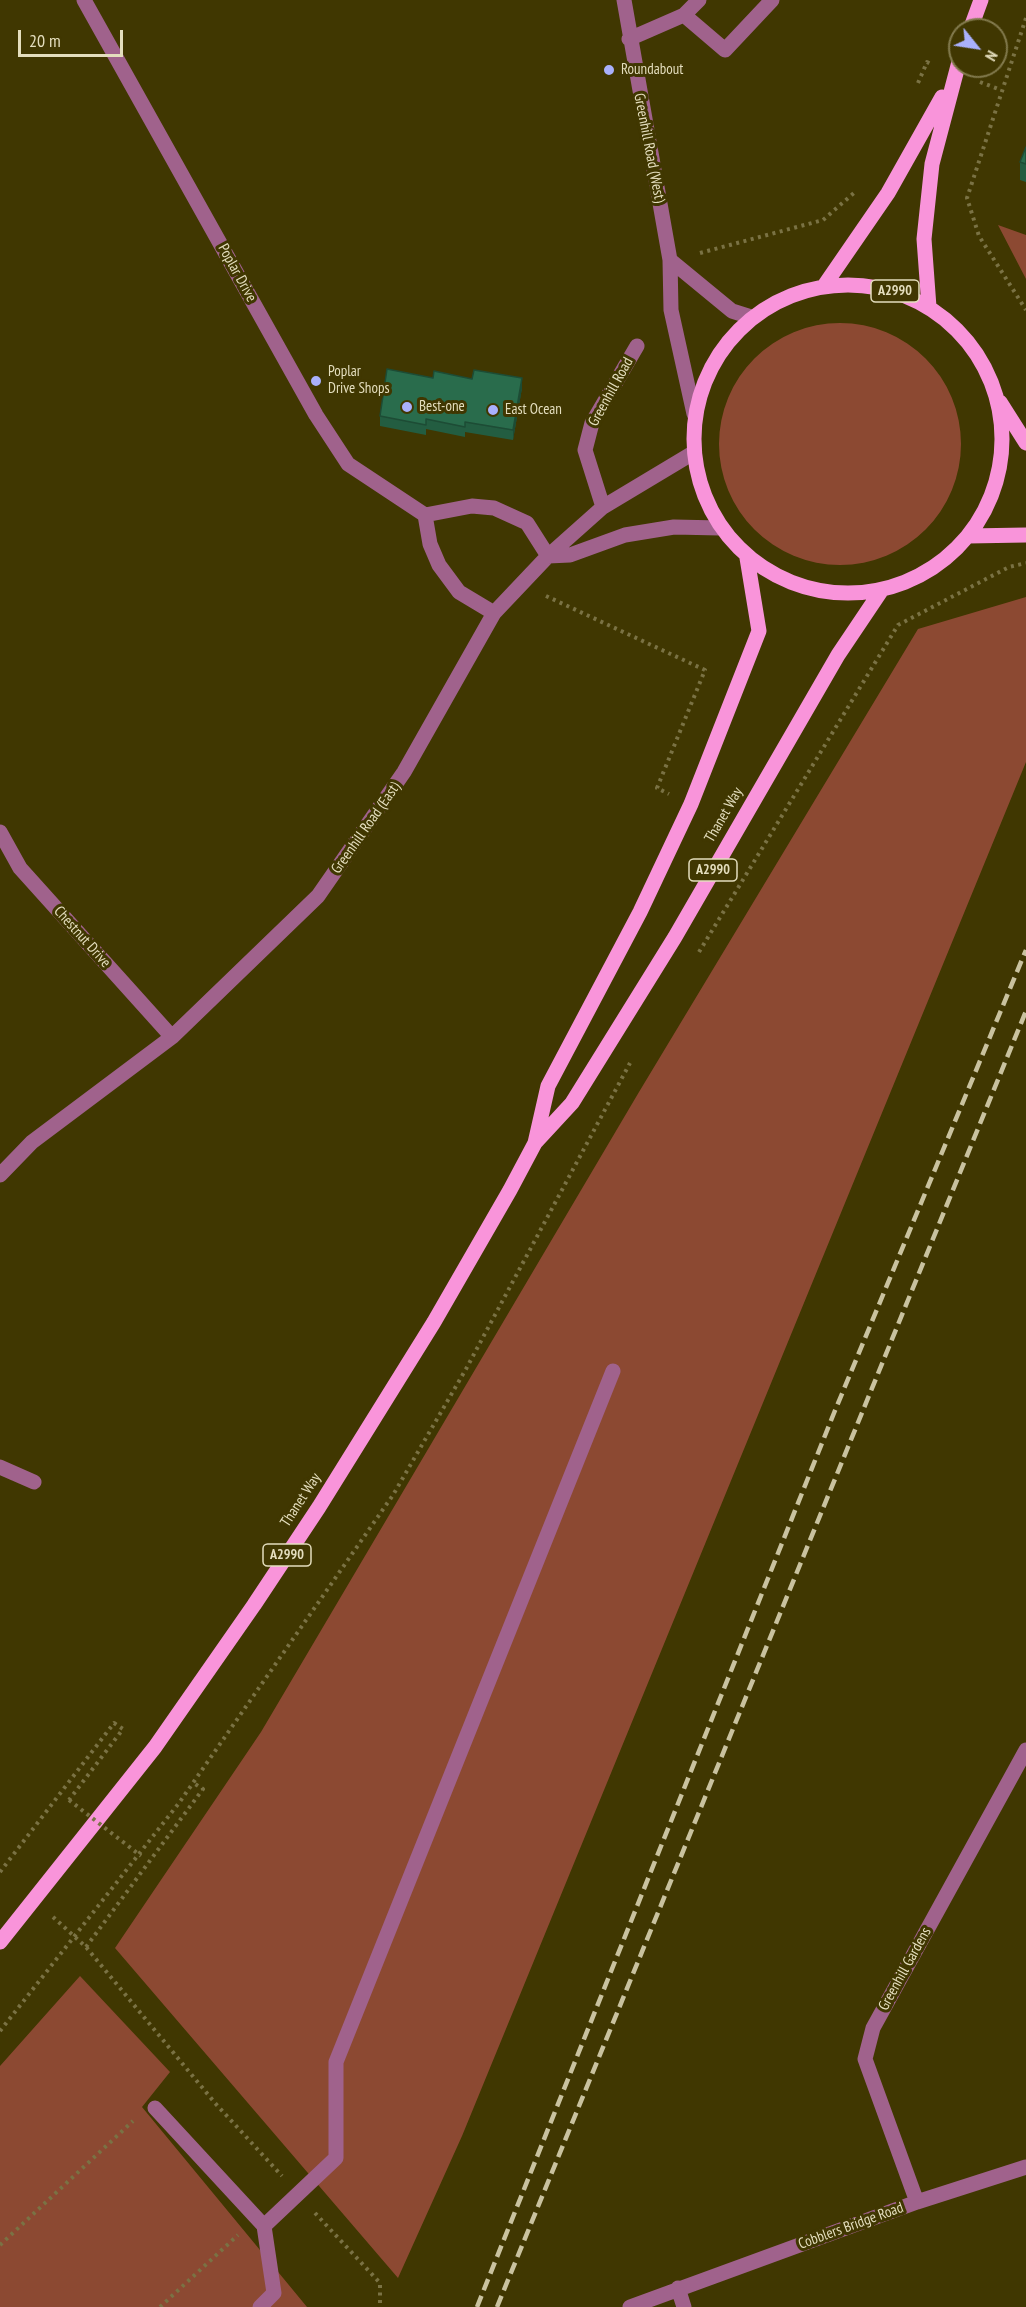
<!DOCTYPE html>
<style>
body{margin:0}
#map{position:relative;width:1026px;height:2307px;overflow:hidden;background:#403701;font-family:"PT Sans Narrow",sans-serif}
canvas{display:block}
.north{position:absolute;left:948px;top:18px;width:60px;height:60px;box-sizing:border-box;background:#403701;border:2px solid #827a4d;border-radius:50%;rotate:120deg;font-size:16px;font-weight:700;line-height:24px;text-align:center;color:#e4debe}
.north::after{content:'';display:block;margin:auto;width:21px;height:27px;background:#a9b0fc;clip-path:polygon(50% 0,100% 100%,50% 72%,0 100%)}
.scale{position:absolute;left:18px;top:30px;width:105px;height:27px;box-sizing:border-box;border:3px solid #e4debe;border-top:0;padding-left:8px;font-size:18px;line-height:21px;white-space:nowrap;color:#e4debe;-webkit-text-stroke:4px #403701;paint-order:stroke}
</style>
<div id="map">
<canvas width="1026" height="2307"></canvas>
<div class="north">N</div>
<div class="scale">20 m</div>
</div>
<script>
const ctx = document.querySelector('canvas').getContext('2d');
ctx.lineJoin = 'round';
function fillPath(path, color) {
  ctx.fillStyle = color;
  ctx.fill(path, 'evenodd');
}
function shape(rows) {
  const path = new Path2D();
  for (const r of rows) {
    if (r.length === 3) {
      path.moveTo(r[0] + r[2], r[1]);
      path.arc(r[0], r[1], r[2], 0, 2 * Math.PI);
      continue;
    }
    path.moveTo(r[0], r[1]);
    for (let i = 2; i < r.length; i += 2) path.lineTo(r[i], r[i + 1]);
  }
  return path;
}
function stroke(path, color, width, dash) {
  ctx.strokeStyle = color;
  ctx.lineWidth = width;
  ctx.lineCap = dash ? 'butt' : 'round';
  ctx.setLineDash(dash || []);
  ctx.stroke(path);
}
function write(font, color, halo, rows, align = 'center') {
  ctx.font = font + ' "PT Sans Narrow",sans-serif';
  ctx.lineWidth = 6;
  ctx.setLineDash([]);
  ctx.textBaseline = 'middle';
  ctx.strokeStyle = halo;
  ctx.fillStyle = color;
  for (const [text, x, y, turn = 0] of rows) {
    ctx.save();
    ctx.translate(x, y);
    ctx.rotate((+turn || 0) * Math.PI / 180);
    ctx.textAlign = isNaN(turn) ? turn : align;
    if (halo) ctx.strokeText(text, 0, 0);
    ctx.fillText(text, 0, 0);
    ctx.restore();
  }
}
fillPath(shape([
 [998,225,1026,235,1026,279],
 [840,444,121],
 [1026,597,1026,762,462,2136,398,2278,115,1948,261,1732,639,1092,918,629],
 [80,1976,170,2072,142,2107,307,2307,0,2307,0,2066]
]), '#8c4932');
stroke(shape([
 [1026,18,967,198,979,236,1026,310],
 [980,82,1001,90],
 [918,83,927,62,933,65],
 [700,253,823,220,855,192],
 [546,596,705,670,657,788,669,794],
 [699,952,898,625,1009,567,1026,563],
 [0,1872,114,1723,123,1729,69,1800],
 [53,1917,86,1947,215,2103,282,2176],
 [86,1947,203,1789,195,1784,193,1787],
 [0,2031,179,1803,393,1495,466,1369,630,1063],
 [315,2213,380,2283,380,2307],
 [0,2245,133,2121],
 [160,2307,238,2235]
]), '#7a7244', 4, [3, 4.5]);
stroke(shape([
 [84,0,316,415,348,464,425,515,472,506,494,508,527,523,548,556],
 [624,0,670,260,671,310,694,414],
 [684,15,699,0],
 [629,39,684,15,725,50,772,0],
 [670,260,732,311,751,317],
 [603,507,585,450,592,423,637,346],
 [425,515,430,544,439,565,459,592,494,613],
 [548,556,570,555,625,535,674,527,720,528],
 [0,832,20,868,172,1037],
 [0,1175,32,1142,172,1037,318,896,404,772,494,613,548,556,603,507,693,453],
 [0,1467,34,1482],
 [155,2108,264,2226,274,2293,260,2307],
 [917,2202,865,2059,873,2028,1026,1750],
 [264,2226,336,2158,336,2062,613,1371],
 [678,2288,684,2307],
 [630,2307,917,2202,1026,2167]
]), '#a0628c', 15);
stroke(shape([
 [970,30,981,0],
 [848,439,154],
 [824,286,888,193,942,97],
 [929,307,924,239,932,164,960,58],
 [1000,402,1026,443],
 [968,536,1026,535],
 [535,1143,572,1103,675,937,838,655,881,591],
 [0,1942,155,1747,254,1605,319,1507,434,1322,510,1190,535,1143,548,1086,640,912,691,804,759,631,747,558]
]), '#f994da', 15);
stroke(shape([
 [477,2307,834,1413,1026,950],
 [497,2307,1026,1011]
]), '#c9c29f', 4.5, [12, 6]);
stroke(shape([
 [69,1800,141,1856]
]), '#7a7244', 4, [3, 4.5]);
fillPath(shape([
 [1026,147,1026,182,1020,180,1020,162],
 [433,378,522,388,513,440,465,432,465,437,426,429,426,435,380,426,380,416]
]), '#235d41');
fillPath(shape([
 [522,378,522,388,513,440,513,430]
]), '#1d4c35');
const building = shape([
 [1026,147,1026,164,1020,162,1026,147],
 [387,369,433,378,434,371,472,379,474,370,522,378,513,430,465,422,465,427,426,419,426,425,380,416,387,369]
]);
fillPath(building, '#296c4c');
stroke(building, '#1d4c35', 1.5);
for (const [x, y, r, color] of [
 [609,70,6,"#a9b0fc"],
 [316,381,6,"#a9b0fc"],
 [407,407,6,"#a9b0fc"],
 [493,410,6,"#a9b0fc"]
]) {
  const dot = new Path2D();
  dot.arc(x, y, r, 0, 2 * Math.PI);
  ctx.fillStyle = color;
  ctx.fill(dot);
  stroke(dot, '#403701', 2);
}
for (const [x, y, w] of [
 [895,291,48],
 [713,870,48],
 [287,1555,48]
]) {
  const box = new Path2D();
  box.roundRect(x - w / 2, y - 11, w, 22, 4.5);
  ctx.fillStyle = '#403701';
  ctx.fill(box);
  stroke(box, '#e4debe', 1.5);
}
write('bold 14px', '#e4debe', null, [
 ["A2990",895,291],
 ["A2990",713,870],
 ["A2990",287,1555]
]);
write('15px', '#e4debe', '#403701', [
 ["Roundabout",621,70],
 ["Poplar",328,372],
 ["Drive Shops",328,389],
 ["Best-one",419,407],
 ["East Ocean",505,410]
], 'left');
write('15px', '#e4debe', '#403701', [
 ["Greenhill Road (West)",649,148,79],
 ["Poplar Drive",237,273,61],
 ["Greenhill Road",611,392,-61],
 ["Thanet Way",724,815,-60],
 ["Greenhill Road (East)",366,828,-55],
 ["Chestnut Drive",82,937,48],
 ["Thanet Way",301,1500,-57],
 ["Greenhill Gardens",905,1969,-61],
 ["Cobblers Bridge Road",851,2226,-20]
]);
</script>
